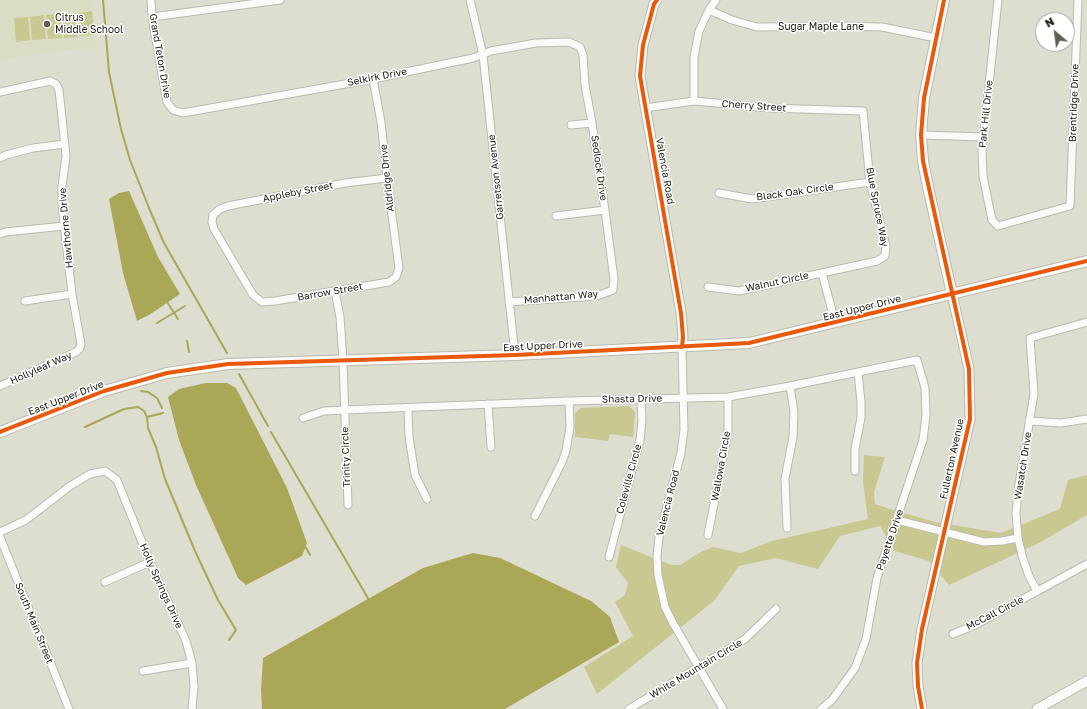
<!DOCTYPE html>
<style>
body{margin:0}
#map{position:relative;width:1087px;height:709px;overflow:hidden;background:#ddddd0;font-family:"Golos Text",sans-serif}
canvas{display:block}
.north{position:absolute;left:1035px;top:12px;width:40px;height:40px;box-sizing:border-box;background:#fff;border:1px solid #a4a4a0;border-radius:50%;rotate:331deg;font-size:11px;font-weight:700;line-height:16px;text-align:center;color:#1b1b12}
.north::after{content:'';display:block;margin:auto;width:14px;height:18px;background:#5f5f54;clip-path:polygon(50% 0,100% 100%,50% 72%,0 100%)}
</style>
<div id="map">
<canvas width="1087" height="709"></canvas>
<div class="north">N</div>
</div>
<script>
const ctx = document.querySelector('canvas').getContext('2d');
ctx.lineJoin = 'round';
function fillPath(path, color) {
  ctx.fillStyle = color;
  ctx.fill(path, 'evenodd');
}
function shape(rows) {
  const path = new Path2D();
  for (const r of rows) {
    path.moveTo(r[0], r[1]);
    for (let i = 2; i < r.length; i += 2) path.lineTo(r[i], r[i + 1]);
  }
  return path;
}
function stroke(path, color, width, dash) {
  ctx.strokeStyle = color;
  ctx.lineWidth = width;
  ctx.lineCap = dash ? 'butt' : 'round';
  ctx.setLineDash(dash || []);
  ctx.stroke(path);
}
function write(font, color, halo, rows, align = 'center') {
  ctx.font = font + ' "Golos Text",sans-serif';
  ctx.lineWidth = 3;
  ctx.setLineDash([]);
  ctx.textBaseline = 'middle';
  ctx.strokeStyle = halo;
  ctx.fillStyle = color;
  for (const [text, x, y, turn = 0] of rows) {
    ctx.save();
    ctx.translate(x, y);
    ctx.rotate((+turn || 0) * Math.PI / 180);
    ctx.textAlign = isNaN(turn) ? turn : align;
    if (halo) ctx.strokeText(text, 0, 0);
    ctx.fillText(text, 0, 0);
    ctx.restore();
  }
}
fillPath(shape([
 [0,0,92,0,96,48,43,53,0,61]
]), '#dbdcc4');
fillPath(shape([
 [92,11,94,35,80,36,78,13],
 [76,13,78,37,64,38,62,14],
 [60,14,62,38,48,39,46,15],
 [44,15,46,39,32,40,30,17],
 [28,17,30,40,16,42,14,18],
 [629,406,635,412,633,437,610,434,608,441,575,437,575,413,581,408],
 [864,455,885,457,874,492,875,504,890,509,935,522,1001,533,1060,509,1068,480,1087,475,1087,515,1039,543,949,585,929,561,895,551,880,526,840,536,818,569,776,558,739,566,715,600,597,694,584,667,633,636,615,602,625,595,628,583,616,567,621,545,671,565,680,565,701,552,713,547,741,553,772,541,868,519,863,483]
]), '#c9c890');
fillPath(shape([
 [129,191,158,257,180,294,149,315,137,321,123,273,109,199,119,193],
 [206,383,227,383,236,388,287,488,307,543,302,556,246,585,238,578,196,485,179,440,168,397,179,389],
 [473,553,500,558,591,601,610,617,619,642,505,709,262,709,261,690,263,658,423,568]
]), '#aaa756');
stroke(shape([
 [103,0,109,72,121,129,130,160,149,208,164,243,227,353],
 [167,302,178,319],
 [157,323,185,306],
 [187,341,189,352],
 [239,374,268,426],
 [141,391,148,392,157,398,162,408],
 [147,417,148,428,156,447,165,479,195,551,218,600,236,630,229,640],
 [85,427,124,409,138,407,144,411,147,417,163,413],
 [271,432,369,600],
 [305,546,310,555]
]), '#aaa756', 2);
const minor = shape([
 [151,0,152,17,167,102,173,110,183,113,373,79,473,58,491,51,536,43,569,42,580,47,583,55,585,85,592,123,605,210,614,279,613,290,597,296,509,302],
 [470,0,483,55,515,355],
 [998,0,982,150,983,176,992,220,998,226,1070,206,1078,0],
 [709,10,732,20,757,27,839,26,882,27,936,38],
 [152,17,280,0],
 [373,79,381,122,387,178,399,268,396,277,389,282,275,301,262,302,253,295,214,229,212,222,213,215,220,209,228,206,345,183,387,178],
 [0,92,50,81,56,84,59,90,66,156,62,186,62,205,72,294,81,344,80,348,76,352,0,386],
 [694,101,694,57,699,31,709,10,716,0],
 [645,108,694,101,769,108,863,111,870,182,886,246,885,256,877,261,739,291,708,287],
 [571,125,592,123],
 [921,135,984,137],
 [0,158,6,155,33,148,65,144],
 [719,193,752,199,870,182],
 [556,216,605,210],
 [0,234,5,232,64,226],
 [822,273,835,322],
 [335,291,340,317,343,361,348,505],
 [25,301,72,294],
 [682,347,684,430,681,453,659,537,657,556,658,575,665,607,673,623,723,709],
 [488,404,491,447],
 [408,408,409,437,415,475,427,499],
 [303,418,324,411,344,410,569,401,728,397,790,386,917,360,925,388,926,415,923,440,877,578,866,639,855,668,832,700,821,709],
 [1029,421,1061,423,1087,419],
 [855,471,855,449,861,418,861,402,858,373],
 [535,516,562,462,566,451,570,427,569,401],
 [897,520,984,542,1002,541,1018,538],
 [787,528,785,479,793,437,794,412,790,386],
 [0,532,26,520,70,486,90,474,105,471,117,480,150,562,186,641,192,663,194,686,192,709],
 [708,535,728,431,728,397],
 [0,537,69,709],
 [609,557,640,440,642,421,641,399],
 [105,582,150,562],
 [1037,591,1029,576,1023,559,1018,538,1016,514,1018,490,1034,394,1030,338,1087,322],
 [953,634,977,624,1087,564],
 [143,671,192,663],
 [629,709,745,639,776,609]
]);
const tertiary = shape([
 [657,0,654,4,643,45,640,76,681,313,683,337,682,347],
 [922,709,918,686,917,663,922,629,970,419,969,369,952,294],
 [1037,709,1087,681]
]);
const secondary = shape([
 [944,0,924,98,921,135,923,161,928,187,952,294],
 [0,432,104,391,167,373,228,364,515,355,749,343,1087,261]
]);
stroke(minor, '#babaaf', 9);
stroke(tertiary, '#babaaf', 11);
stroke(secondary, '#babaaf', 12);
stroke(minor, '#fafaf8', 7);
stroke(tertiary, '#fafaf8', 9);
stroke(secondary, '#fafaf8', 10);
stroke(shape([
 [657,0,654,4,643,45,640,76,681,313,683,337,682,347],
 [0,432,104,391,167,373,228,364,515,355,749,343,1087,261],
 [922,709,918,686,917,663,922,629,970,419,969,369,923,161,921,135,924,98,944,0]
]), '#e8590c', 4);
for (const [x, y, r, color] of [
 [47,24,4,"#5f5f54"]
]) {
  const dot = new Path2D();
  dot.arc(x, y, r, 0, 2 * Math.PI);
  ctx.fillStyle = color;
  ctx.fill(dot);
  stroke(dot, '#fff', 1.5);
}
write('10px', '#1b1b12', '#fff', [
 ["Citrus",55,18],
 ["Middle School",55,30]
], 'left');
write('10px', '#1b1b12', '#fff', [
 ["Sugar Maple Lane",821,27],
 ["Grand Teton Drive",160,56,80],
 ["Selkirk Drive",377,77,-11],
 ["Brentridge Drive",1074,103,-88],
 ["Cherry Street",754,106,4],
 ["Park Hill Drive",986,114,-84],
 ["Sedlock Drive",599,168,82],
 ["Valencia Road",665,171,80],
 ["Garretson Avenue",496,177,-96],
 ["Aldridge Drive",387,178,-96],
 ["Appleby Street",298,192,-11],
 ["Black Oak Circle",795,192,-8],
 ["Blue Spruce Way",877,207,79],
 ["Hawthorne Drive",66,228,-95],
 ["Walnut Circle",777,282,-12],
 ["Barrow Street",330,292,-10],
 ["Manhattan Way",561,297,-5],
 ["East Upper Drive",862,308,-14],
 ["East Upper Drive",543,346,-3],
 ["Hollyleaf Way",41,368,-24],
 ["East Upper Drive",66,398,-21],
 ["Shasta Drive",632,399,-1],
 ["Trinity Circle",346,457,-92],
 ["Fullerton Avenue",952,459,-78],
 ["Wallowa Circle",721,466,-80],
 ["Wasatch Drive",1023,466,-81],
 ["Coleville Circle",629,479,-75],
 ["Valencia Road",668,503,-76],
 ["Payette Drive",890,540,-71],
 ["Holly Springs Drive",161,586,66],
 ["McCall Circle",995,613,-27],
 ["South Main Street",34,623,68],
 ["White Mountain Circle",696,669,-31]
]);
</script>
